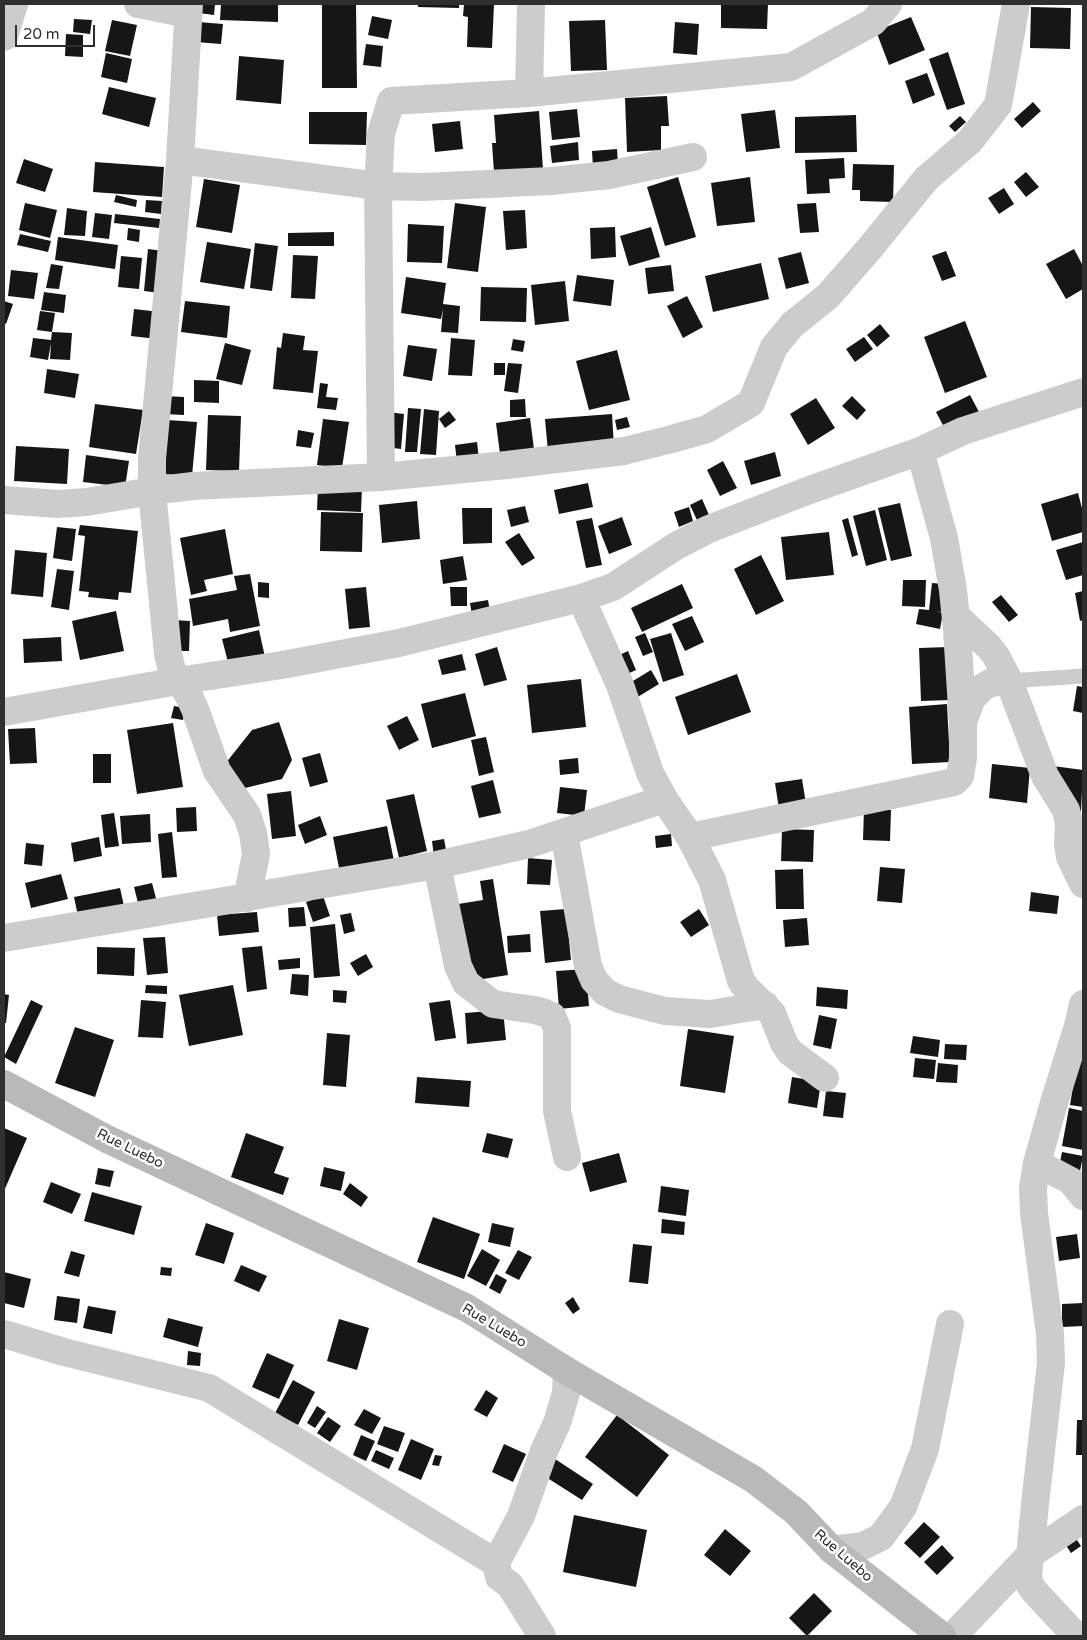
<!DOCTYPE html>
<style>
body{margin:0}
#map{position:relative;width:1087px;height:1640px;overflow:hidden;background:#fff;font-family:"Varela Round",sans-serif}
canvas{display:block}
.frame{position:absolute;inset:0;border:5px solid #2f2f2f;pointer-events:none}
.scale{position:absolute;left:15px;top:25px;width:80px;height:22px;box-sizing:border-box;border:2px solid #2f2f2f;border-top:0;padding-left:6px;font-size:15px;line-height:18px;white-space:nowrap;color:#2f2f2f;-webkit-text-stroke:4px #fff;paint-order:stroke}
</style>
<div id="map">
<canvas width="1087" height="1640"></canvas>
<div class="frame"></div>
<div class="scale">20 m</div>
</div>
<script>
const ctx = document.querySelector('canvas').getContext('2d');
ctx.lineJoin = 'round';
function fillPath(path, color) {
  ctx.fillStyle = color;
  ctx.fill(path, 'evenodd');
}
function shape(rows) {
  const path = new Path2D();
  for (const r of rows) {
    path.moveTo(r[0], r[1]);
    for (let i = 2; i < r.length; i += 2) path.lineTo(r[i], r[i + 1]);
  }
  return path;
}
function stroke(path, color, width, dash) {
  ctx.strokeStyle = color;
  ctx.lineWidth = width;
  ctx.lineCap = dash ? 'butt' : 'round';
  ctx.setLineDash(dash || []);
  ctx.stroke(path);
}
function write(font, color, halo, rows, align = 'center') {
  ctx.font = font + ' "Varela Round",sans-serif';
  ctx.lineWidth = 5;
  ctx.setLineDash([]);
  ctx.textBaseline = 'middle';
  ctx.strokeStyle = halo;
  ctx.fillStyle = color;
  for (const [text, x, y, turn = 0] of rows) {
    ctx.save();
    ctx.translate(x, y);
    ctx.rotate((+turn || 0) * Math.PI / 180);
    ctx.textAlign = isNaN(turn) ? turn : align;
    if (halo) ctx.strokeText(text, 0, 0);
    ctx.fillText(text, 0, 0);
    ctx.restore();
  }
}
fillPath(shape([
 [192,4,215,4,214,15,191,12],
 [221,4,278,4,278,22,220,20],
 [322,4,356,4,357,88,322,88],
 [418,4,459,4,459,8,418,7],
 [464,4,494,4,492,48,467,47,468,17,463,16],
 [721,4,768,4,767,29,721,28],
 [1031,7,1071,8,1070,49,1030,48],
 [372,16,392,20,388,39,368,35],
 [911,17,925,50,889,65,876,31],
 [74,19,92,20,90,34,73,32],
 [112,20,137,25,130,56,105,51],
 [605,20,607,70,571,71,569,21],
 [198,22,223,24,221,44,196,42],
 [675,22,699,24,697,55,673,53],
 [66,34,83,35,83,57,65,56],
 [366,44,383,46,381,67,363,65],
 [948,52,965,104,947,110,929,59],
 [106,53,132,59,127,83,101,77],
 [239,56,284,60,281,104,236,100],
 [927,73,935,95,913,104,905,81],
 [109,87,156,98,149,127,102,114],
 [667,96,669,126,661,126,661,150,627,152,625,98],
 [1033,102,1041,111,1022,128,1014,119],
 [577,109,580,137,552,140,549,112],
 [775,110,780,148,746,152,741,114],
 [539,111,543,169,494,173,492,143,496,143,494,115],
 [309,112,367,112,366,145,309,144],
 [856,115,857,152,795,153,795,117],
 [960,116,966,122,955,132,949,126],
 [460,121,463,149,435,152,432,124],
 [578,142,579,160,552,163,550,146],
 [617,149,618,165,593,167,592,151],
 [844,158,845,178,829,179,830,193,807,194,805,160],
 [24,159,53,169,45,192,16,183],
 [95,162,164,167,162,197,93,192],
 [853,164,894,165,893,202,860,201,860,190,852,190],
 [1026,172,1039,187,1026,197,1014,182],
 [678,177,696,237,665,246,647,187],
 [750,177,755,222,717,226,711,183],
 [204,179,240,185,232,233,196,227],
 [1004,188,1014,204,999,214,988,198],
 [116,195,137,200,136,207,114,202],
 [146,200,162,201,161,214,145,212],
 [25,203,57,210,50,238,19,230],
 [455,203,486,207,478,272,447,268],
 [816,203,819,232,800,233,797,204],
 [67,208,87,211,85,236,64,235],
 [525,210,527,248,506,250,503,211],
 [95,213,112,215,109,239,92,237],
 [115,214,160,219,159,228,114,223],
 [408,224,444,226,442,263,407,262],
 [615,227,616,257,591,259,590,228],
 [651,227,660,257,629,266,620,236],
 [128,228,140,230,139,242,127,240],
 [334,232,334,246,288,246,288,233],
 [20,234,51,241,48,252,17,245],
 [58,237,118,245,115,269,55,260],
 [207,242,251,249,244,289,200,282],
 [255,243,278,246,272,291,250,288],
 [148,249,164,251,160,293,144,291],
 [1074,249,1083,266,1083,289,1066,299,1046,264],
 [946,251,956,276,942,281,932,256],
 [801,252,809,283,786,289,778,258],
 [293,255,318,256,315,299,291,298],
 [121,256,142,258,139,289,118,287],
 [761,263,769,299,713,312,705,276],
 [51,264,63,266,59,289,46,288],
 [671,265,674,291,648,294,645,268],
 [11,270,38,273,34,299,8,296],
 [577,275,614,280,611,306,573,301],
 [406,277,446,283,443,304,460,306,458,333,441,332,443,309,441,319,401,313],
 [565,281,569,321,535,325,531,285],
 [481,287,527,288,526,322,480,321],
 [44,292,66,295,64,313,41,310],
 [687,296,703,327,683,338,667,306],
 [4,301,13,304,6,324,4,323],
 [185,301,230,306,227,338,181,332],
 [134,309,160,312,157,339,131,336],
 [40,311,55,313,52,332,37,330],
 [965,321,987,377,945,393,924,337],
 [880,324,890,336,877,347,867,335],
 [52,332,72,333,70,360,50,359,51,343,48,360,30,357,33,338,51,340],
 [283,333,305,336,303,350,318,351,313,393,273,389,277,347,281,348],
 [864,337,873,349,855,362,846,349],
 [451,338,475,340,472,376,448,375],
 [513,339,525,341,523,352,511,350],
 [225,343,251,350,242,385,216,379],
 [408,345,437,349,432,381,403,376],
 [617,350,630,400,589,410,576,361],
 [494,363,505,363,505,375,494,375],
 [508,363,522,364,518,393,504,391],
 [47,369,79,374,75,398,44,393],
 [194,380,219,381,219,403,194,402],
 [320,383,328,384,326,397,338,398,336,410,317,408],
 [970,395,979,412,945,429,936,412],
 [165,396,184,397,184,415,164,414],
 [852,396,866,410,857,420,842,406],
 [816,398,835,428,808,445,790,414],
 [525,399,526,417,510,417,510,400],
 [95,404,143,410,136,454,89,447],
 [408,408,421,409,417,452,405,452],
 [424,409,439,411,436,455,420,454],
 [449,411,456,420,445,428,439,419],
 [388,412,404,414,401,449,385,447],
 [612,414,614,447,548,452,545,419],
 [208,415,241,416,239,471,206,470],
 [627,417,630,427,617,430,615,420],
 [530,418,534,449,500,454,496,423],
 [323,419,349,422,342,468,317,465],
 [167,420,197,422,192,476,163,474],
 [298,430,314,433,311,448,296,446],
 [477,442,479,460,457,463,455,445],
 [16,446,69,449,67,484,14,481],
 [775,452,781,476,751,485,744,461],
 [86,455,129,461,125,487,83,482],
 [723,461,737,488,720,496,707,470],
 [588,483,593,507,559,514,554,490],
 [318,486,362,488,361,512,317,510],
 [1078,493,1083,512,1083,532,1052,541,1041,504],
 [702,499,709,515,697,520,690,505],
 [417,501,420,539,382,543,379,505],
 [900,503,912,556,891,561,878,508],
 [525,506,529,522,511,527,507,510],
 [689,507,693,521,679,527,674,512],
 [462,508,492,508,492,543,463,544],
 [875,510,887,560,866,566,853,516],
 [321,512,363,513,362,552,320,551],
 [622,517,632,545,609,554,598,526],
 [592,518,602,565,586,568,576,521],
 [848,518,858,555,852,557,842,520],
 [80,525,138,531,131,593,119,592,118,600,88,597,89,592,79,591,85,536,78,535],
 [57,527,76,529,72,561,53,558],
 [225,529,233,574,204,580,207,591,191,595,180,538],
 [829,532,834,575,786,580,781,537],
 [519,533,535,558,522,566,505,542],
 [1083,542,1083,575,1066,580,1056,550],
 [15,550,47,553,43,597,11,594],
 [761,555,784,601,756,615,734,569],
 [463,556,467,580,443,584,440,560],
 [57,569,74,571,69,610,51,607],
 [250,574,260,626,230,632,228,619,193,626,189,599,237,590,234,576],
 [903,580,926,580,925,607,902,606],
 [258,582,269,583,269,598,258,597],
 [932,583,944,584,941,612,936,611,943,613,940,629,916,624,919,609,929,610],
 [682,584,693,608,642,632,631,608],
 [366,587,370,627,349,629,345,589],
 [450,587,467,587,467,606,451,606],
 [1083,591,1083,620,1080,621,1075,593],
 [1001,595,1018,615,1009,622,992,602],
 [488,600,491,617,473,621,470,603],
 [116,611,124,651,80,660,72,621],
 [692,616,704,642,685,651,672,624],
 [173,620,190,621,189,651,172,651],
 [259,630,265,657,229,666,222,639],
 [645,633,653,652,643,656,635,637],
 [671,633,684,675,663,682,650,639],
 [61,637,62,661,24,663,23,639],
 [497,647,507,680,484,686,475,654],
 [949,647,951,700,921,701,919,648],
 [628,651,636,670,623,676,615,657],
 [462,654,466,670,442,675,438,660],
 [651,670,659,684,636,698,628,684],
 [737,674,751,712,688,735,675,697],
 [581,679,586,727,532,733,527,685],
 [1077,686,1083,687,1083,713,1073,711],
 [465,693,476,736,432,748,421,704],
 [947,704,950,762,912,764,909,707],
 [174,706,186,708,183,720,171,718],
 [407,716,419,740,399,750,387,726],
 [279,722,292,760,282,779,245,788,221,769,252,730],
 [173,723,183,787,137,794,127,730],
 [35,728,37,763,10,764,8,729],
 [486,737,494,772,479,776,471,740],
 [320,753,328,782,310,787,302,758],
 [93,754,111,754,111,783,93,783],
 [578,758,579,773,560,775,559,760],
 [992,764,1030,768,1027,803,989,798],
 [1053,766,1083,770,1081,811,1048,807],
 [802,779,806,804,779,809,775,783],
 [493,780,501,813,479,818,471,786],
 [560,787,587,790,584,816,557,813],
 [291,791,296,836,272,839,267,794],
 [414,794,427,851,399,858,386,800],
 [196,807,197,831,177,832,176,808],
 [864,809,891,810,890,841,863,840],
 [114,813,119,846,105,848,101,815],
 [150,814,151,842,122,844,120,816],
 [320,816,327,835,305,844,298,825],
 [387,826,394,861,340,873,333,837],
 [782,829,814,830,813,862,781,861],
 [172,832,177,877,162,878,158,834],
 [671,834,672,846,656,848,655,836],
 [99,837,102,856,74,862,71,843],
 [444,839,447,855,434,857,432,841],
 [26,843,44,845,42,866,24,864],
 [528,858,552,860,550,885,527,884],
 [880,867,905,869,902,903,877,901],
 [803,869,804,909,776,909,775,870],
 [61,874,68,899,31,908,25,883],
 [493,879,508,975,458,983,446,906,483,900,480,881],
 [152,883,158,906,140,911,134,887],
 [120,888,124,906,78,916,74,897],
 [1031,892,1059,896,1057,914,1029,911],
 [323,896,330,916,313,922,306,902],
 [304,907,306,926,289,927,288,908],
 [566,909,571,960,545,963,540,911],
 [699,909,709,925,691,937,680,922],
 [257,912,259,932,219,936,217,915],
 [351,913,355,931,344,934,340,915],
 [807,918,809,945,785,947,783,920],
 [335,924,340,976,314,978,310,927],
 [530,934,531,952,508,953,507,936],
 [165,937,168,973,147,975,143,938],
 [262,946,267,989,247,992,242,948],
 [97,947,135,948,134,976,97,974],
 [366,954,373,967,358,976,350,963],
 [300,958,300,968,279,970,278,960],
 [586,969,589,1006,559,1009,556,971],
 [292,974,309,975,308,996,290,994],
 [146,985,167,986,167,994,145,993],
 [233,985,243,1035,189,1046,179,995],
 [817,987,848,990,847,1009,816,1006],
 [333,990,347,991,346,1003,333,1002],
 [4,994,9,995,6,1023,4,1023],
 [31,1000,43,1006,16,1064,4,1057],
 [141,1000,166,1002,163,1038,138,1037],
 [450,1000,456,1038,435,1041,429,1003],
 [503,1010,506,1040,467,1044,465,1013],
 [819,1015,837,1019,831,1049,813,1045],
 [75,1027,114,1040,95,1097,55,1083],
 [688,1029,734,1036,725,1093,680,1086],
 [327,1033,350,1035,346,1087,323,1085],
 [913,1036,940,1040,938,1057,910,1053],
 [945,1044,967,1045,966,1060,944,1059],
 [1078,1055,1083,1056,1083,1107,1070,1105],
 [915,1058,936,1060,934,1079,913,1077],
 [938,1063,958,1065,957,1083,936,1082],
 [417,1077,471,1081,469,1107,415,1103],
 [792,1077,821,1082,817,1108,788,1103],
 [826,1091,846,1093,843,1118,823,1116],
 [1069,1108,1083,1111,1083,1150,1062,1146],
 [4,1128,27,1138,4,1191],
 [246,1133,284,1147,274,1173,289,1178,283,1195,231,1177],
 [487,1133,513,1139,508,1158,482,1152],
 [1062,1152,1083,1156,1080,1171,1059,1167],
 [619,1153,627,1182,590,1192,582,1163],
 [324,1167,345,1172,341,1191,320,1186],
 [98,1168,114,1171,110,1187,95,1184],
 [51,1182,81,1194,72,1214,43,1202],
 [350,1183,368,1197,361,1207,343,1194],
 [661,1186,689,1190,686,1216,658,1212],
 [92,1192,142,1206,134,1235,84,1221],
 [433,1217,480,1234,464,1279,417,1262],
 [662,1219,685,1222,684,1235,661,1233],
 [206,1223,234,1233,224,1264,195,1255],
 [492,1223,514,1228,510,1247,488,1242],
 [1077,1234,1080,1258,1059,1261,1056,1237],
 [633,1244,652,1246,648,1284,629,1282],
 [482,1249,500,1260,486,1286,467,1276],
 [518,1250,532,1257,519,1280,505,1273],
 [71,1251,85,1255,79,1277,64,1273],
 [241,1265,267,1276,259,1292,234,1281],
 [161,1267,172,1268,171,1276,160,1275],
 [4,1272,31,1279,24,1308,4,1303],
 [496,1274,507,1280,500,1294,489,1288],
 [57,1296,80,1299,77,1323,54,1320],
 [573,1297,580,1309,573,1314,565,1303],
 [1083,1303,1083,1326,1062,1327,1062,1304],
 [88,1306,116,1311,112,1334,83,1328],
 [168,1318,203,1327,198,1347,163,1337],
 [339,1319,369,1328,357,1370,327,1361],
 [188,1351,201,1353,200,1366,187,1365],
 [267,1353,294,1365,279,1399,252,1387],
 [293,1380,315,1392,298,1425,275,1413],
 [486,1390,498,1398,487,1417,474,1410],
 [317,1406,326,1412,315,1428,307,1423],
 [364,1409,381,1418,372,1434,354,1425],
 [617,1415,669,1455,637,1497,585,1457],
 [328,1417,341,1426,330,1442,317,1433],
 [1077,1420,1083,1420,1083,1455,1076,1455],
 [384,1426,405,1433,398,1452,377,1444],
 [361,1435,375,1441,366,1461,353,1455],
 [411,1439,434,1449,421,1480,398,1470],
 [504,1444,526,1454,513,1482,492,1472],
 [376,1450,394,1458,389,1469,371,1461],
 [435,1455,442,1456,439,1466,432,1465],
 [549,1455,593,1484,582,1500,538,1472],
 [574,1515,647,1530,636,1587,563,1572],
 [924,1522,940,1537,920,1558,904,1543],
 [725,1529,751,1551,730,1576,704,1555],
 [1071,1531,1081,1546,1071,1553,1061,1538],
 [942,1545,954,1558,937,1575,924,1562],
 [814,1593,832,1611,807,1636,789,1618]
]), '#161616');
stroke(shape([
 [1009,681,1083,676]
]), '#ccc', 15);
stroke(shape([
 [138,4,188,14],
 [189,4,180,160,152,459,152,491,168,654,172,670,189,696,195,709,217,771,247,815,253,833,256,854,247,898],
 [4,37,14,4],
 [529,93,531,4],
 [180,160,378,186,423,187,551,181,609,175,693,157],
 [381,477,378,186,381,134,391,101,529,93,791,67,873,22,888,4],
 [4,500,58,504,87,502,152,491,193,486,381,477,507,465,624,451,672,439,707,429,751,403,774,347,792,325,828,296,870,248,926,179,970,141,998,105,1016,4],
 [581,598,620,685,650,773,664,799,690,837,712,880,741,981,747,989,772,1013,784,1043,790,1052,825,1078],
 [956,616,989,647,996,656,1009,681,1045,776,1066,810,1069,823,1068,844,1070,857,1083,884],
 [4,712,178,681,282,665,399,643,581,598,613,587,676,546,709,529,807,491,920,451,963,431,1083,392],
 [963,722,972,698,983,687,990,683,1009,681],
 [564,833,588,966,594,980,605,992,619,999,665,1011,710,1014,765,1005],
 [690,837,954,782,960,776,963,758,963,723,957,630,953,590,944,538,920,451],
 [437,865,458,966,466,983,493,1004,535,1010,545,1013,552,1016,557,1028,557,1111,567,1157],
 [4,938,437,865,529,844,664,799],
 [1037,1163,1071,1181,1083,1196],
 [4,1334,64,1352,209,1388,496,1563],
 [832,1550,863,1546,881,1537,903,1507,925,1449,950,1324],
 [542,1636,510,1585,499,1577,496,1563,521,1516,544,1451,557,1423,566,1393,567,1371],
 [953,1636,1030,1555,1083,1519],
 [1076,1636,1035,1592,1030,1585,1028,1577,1035,1504,1051,1363,1050,1334,1034,1213,1033,1188,1037,1163,1053,1106,1078,1026,1083,1004]
]), '#ccc', 28);
stroke(shape([
 [4,1084,107,1139,467,1308,567,1371,753,1479,796,1512,832,1550,942,1636]
]), '#b9b9b9', 28);
write('14px', '#2f2f2f', '#fff', [
 ["Rue Luebo",130,1149,26],
 ["Rue Luebo",494,1326,31],
 ["Rue Luebo",843,1556,41]
]);
</script>
